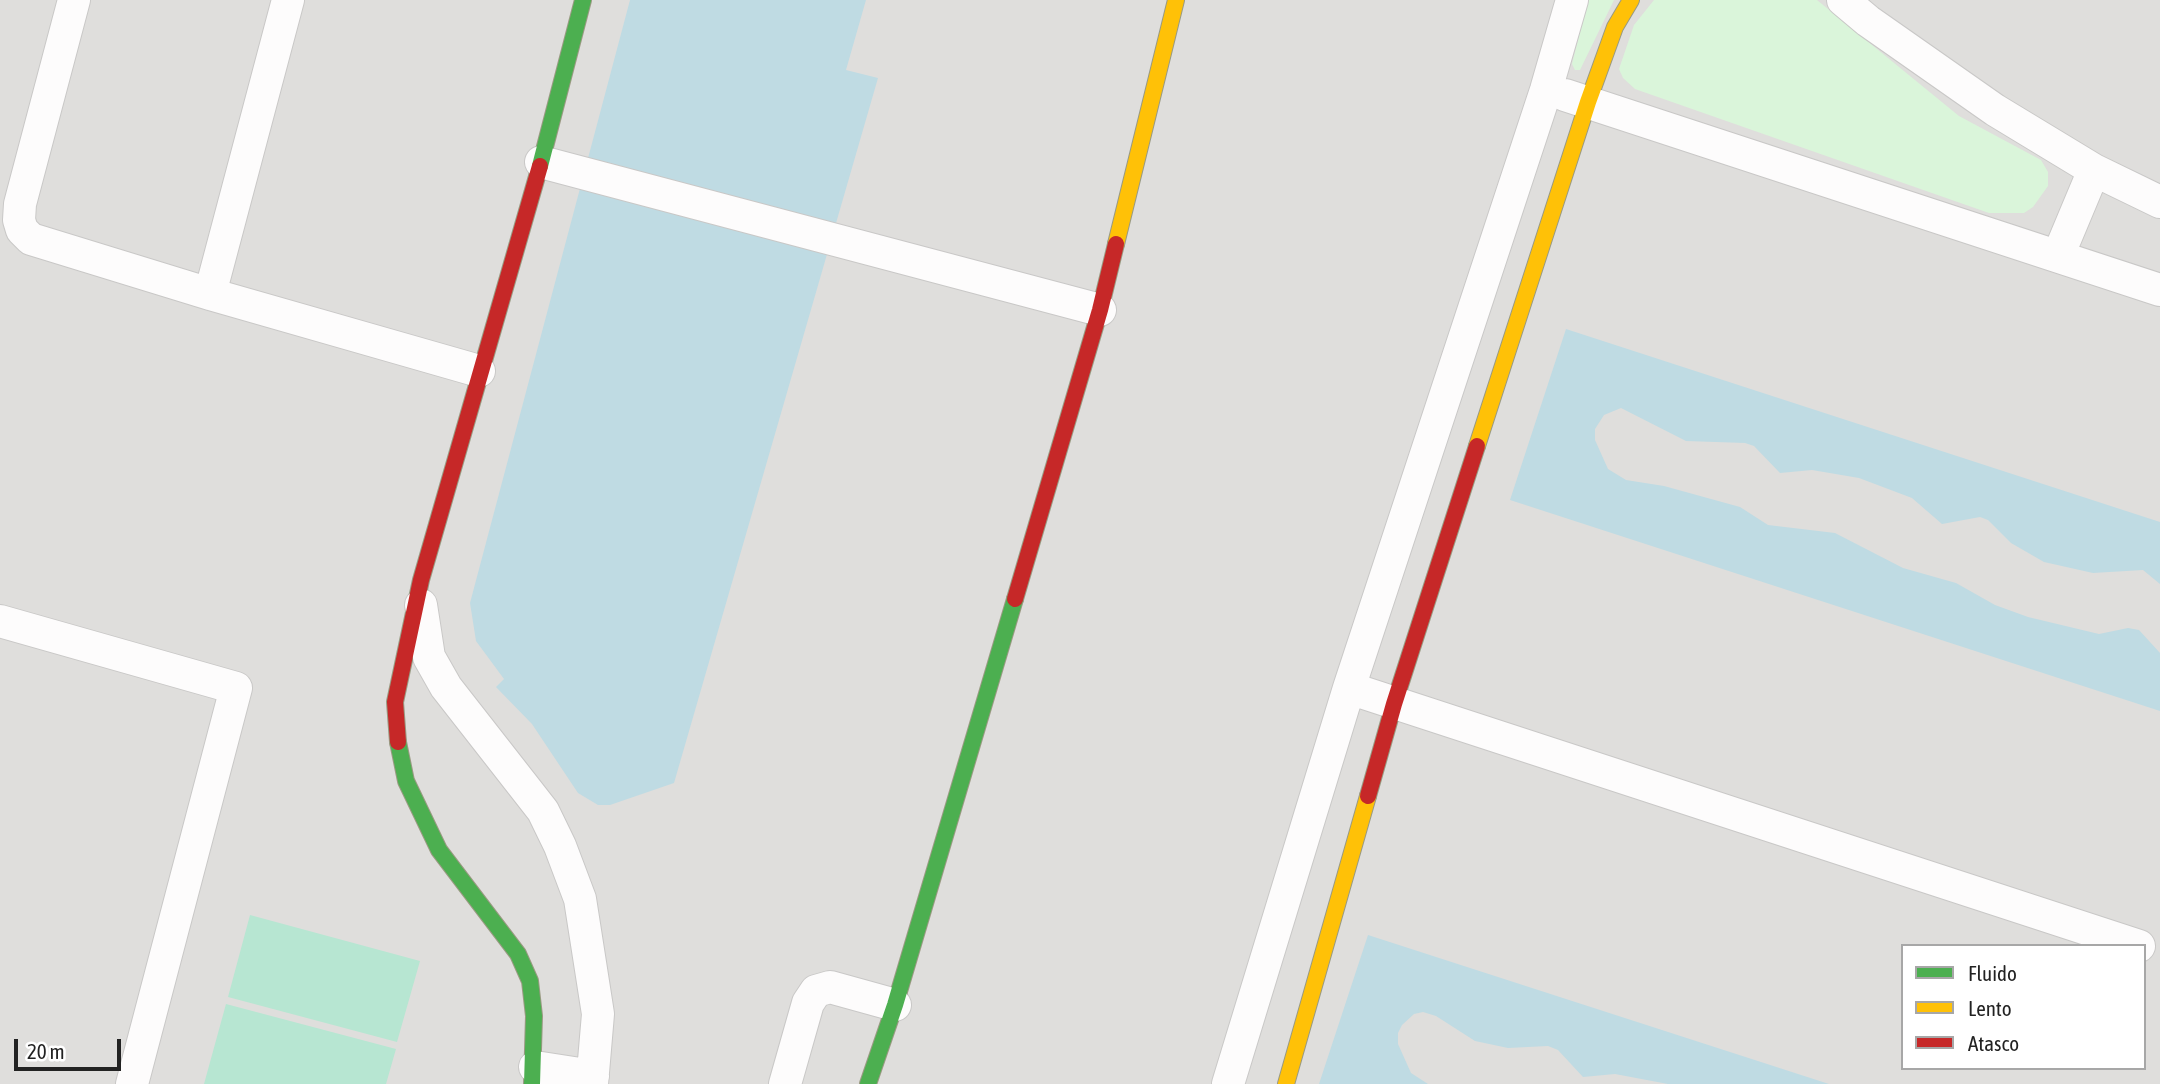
<!DOCTYPE html>
<style>
body{margin:0}
#map{position:relative;width:2160px;height:1084px;overflow:hidden;background:#f0eeeb;font-family:"Asap Condensed",sans-serif}
canvas{display:block}
.legend{position:absolute;left:1901px;top:944px;width:245px;height:126px;box-sizing:border-box;background:#fff;border:2px solid #a7a7a7;margin:0;padding:9px 12px;list-style:none;font-size:21px;color:#222}
.legend li{display:flex;align-items:center;gap:14px;height:35px}
.legend b{width:35px;border:2px solid #a7a7a7}
.scale{position:absolute;left:14px;top:1039px;width:107px;height:32px;box-sizing:border-box;border:4px solid #222;border-top:0;padding-left:9px;font-size:21px;line-height:24px;white-space:nowrap;color:#222;-webkit-text-stroke:5px #fff;paint-order:stroke}
</style>
<div id="map">
<canvas width="2160" height="1084"></canvas>
<ul class="legend">
<li><b style="height:9px;background:#4caf50"></b>Fluido</li>
<li><b style="height:9px;background:#ffc107"></b>Lento</li>
<li><b style="height:9px;background:#c62828"></b>Atasco</li>
</ul>
<div class="scale">20 m</div>
</div>
<script>
const ctx = document.querySelector('canvas').getContext('2d');
ctx.lineJoin = 'round';
function fillPath(path, color) {
  ctx.fillStyle = color;
  ctx.fill(path, 'evenodd');
}
function shape(rows) {
  const path = new Path2D();
  for (const r of rows) {
    path.moveTo(r[0], r[1]);
    for (let i = 2; i < r.length; i += 2) path.lineTo(r[i], r[i + 1]);
  }
  return path;
}
function stroke(path, color, width, dash) {
  ctx.strokeStyle = color;
  ctx.lineWidth = width;
  ctx.lineCap = dash ? 'butt' : 'round';
  ctx.setLineDash(dash || []);
  ctx.stroke(path);
}
fillPath(shape([
 [0,0,2160,0,2160,1084,0,1084],
 [1903,946,2144,946,2144,1068,1903,1068]
]), '#dfdedc');
fillPath(shape([
 [1588,0,1614,0,1580,70,1575,70,1572,64],
 [1654,0,1817,0,1959,116,2041,160,2048,172,2048,186,2033,207,2024,213,1989,213,1635,89,1623,78,1619,69,1634,25]
]), '#daf5da');
fillPath(shape([
 [250,915,420,961,397,1042,228,997],
 [226,1004,396,1049,386,1084,204,1084]
]), '#b7e6d2');
fillPath(shape([
 [630,0,866,0,846,70,878,78,674,783,610,805,598,805,578,793,532,724,496,687,504,679,476,641,470,603],
 [1566,329,2160,522,2160,584,2143,570,2093,573,2044,562,2011,543,1988,520,1980,517,1942,524,1912,498,1859,478,1812,470,1780,473,1754,446,1745,443,1686,441,1621,408,1604,415,1595,429,1595,440,1608,469,1626,480,1664,486,1740,507,1768,525,1835,533,1903,568,1956,583,1995,605,2028,617,2099,634,2128,628,2139,630,2160,653,2160,711,1510,500],
 [1368,935,1829,1084,1668,1084,1615,1074,1583,1077,1558,1050,1548,1046,1508,1048,1475,1041,1436,1016,1423,1012,1414,1014,1402,1025,1398,1033,1398,1044,1411,1073,1428,1084,1319,1084]
]), '#bfdbe3');
const street = shape([
 [74,0,20,204,19,220,22,230,31,239,210,294,479,371],
 [1843,0,1868,21,1995,110,2094,170,2160,202],
 [1565,95,2160,290],
 [541,162,1100,310],
 [2058,256,2094,170],
 [210,294,288,0],
 [421,605,429,657,446,687,543,811,560,846,580,899,598,1014,592,1084],
 [0,621,236,688,132,1084],
 [1349,688,2139,946],
 [535,1067,593,1076],
 [785,1084,808,1003,816,991,830,987,895,1005],
 [1228,1084,1349,688,1546,90,1572,0]
]);
const fast = shape([
 [540,166,583,0],
 [398,742,406,781,439,850,518,954,530,981,534,1016,532,1084],
 [868,1084,895,1005,1015,599]
]);
const slow = shape([
 [1116,244,1176,0],
 [1477,446,1588,102,1615,27,1631,0],
 [1286,1084,1368,796]
]);
const jam = shape([
 [1015,599,1100,310,1116,244],
 [398,742,395,702,421,580,540,166],
 [1368,796,1394,704,1477,446]
]);
stroke(street, '#c9c8c7', 34);
stroke(fast, '#999a82', 18);
stroke(slow, '#999a82', 18);
stroke(jam, '#999a82', 18);
stroke(street, '#fdfcfc', 32);
stroke(fast, '#4caf50', 16);
stroke(slow, '#ffc107', 16);
stroke(jam, '#c62828', 16);
</script>
